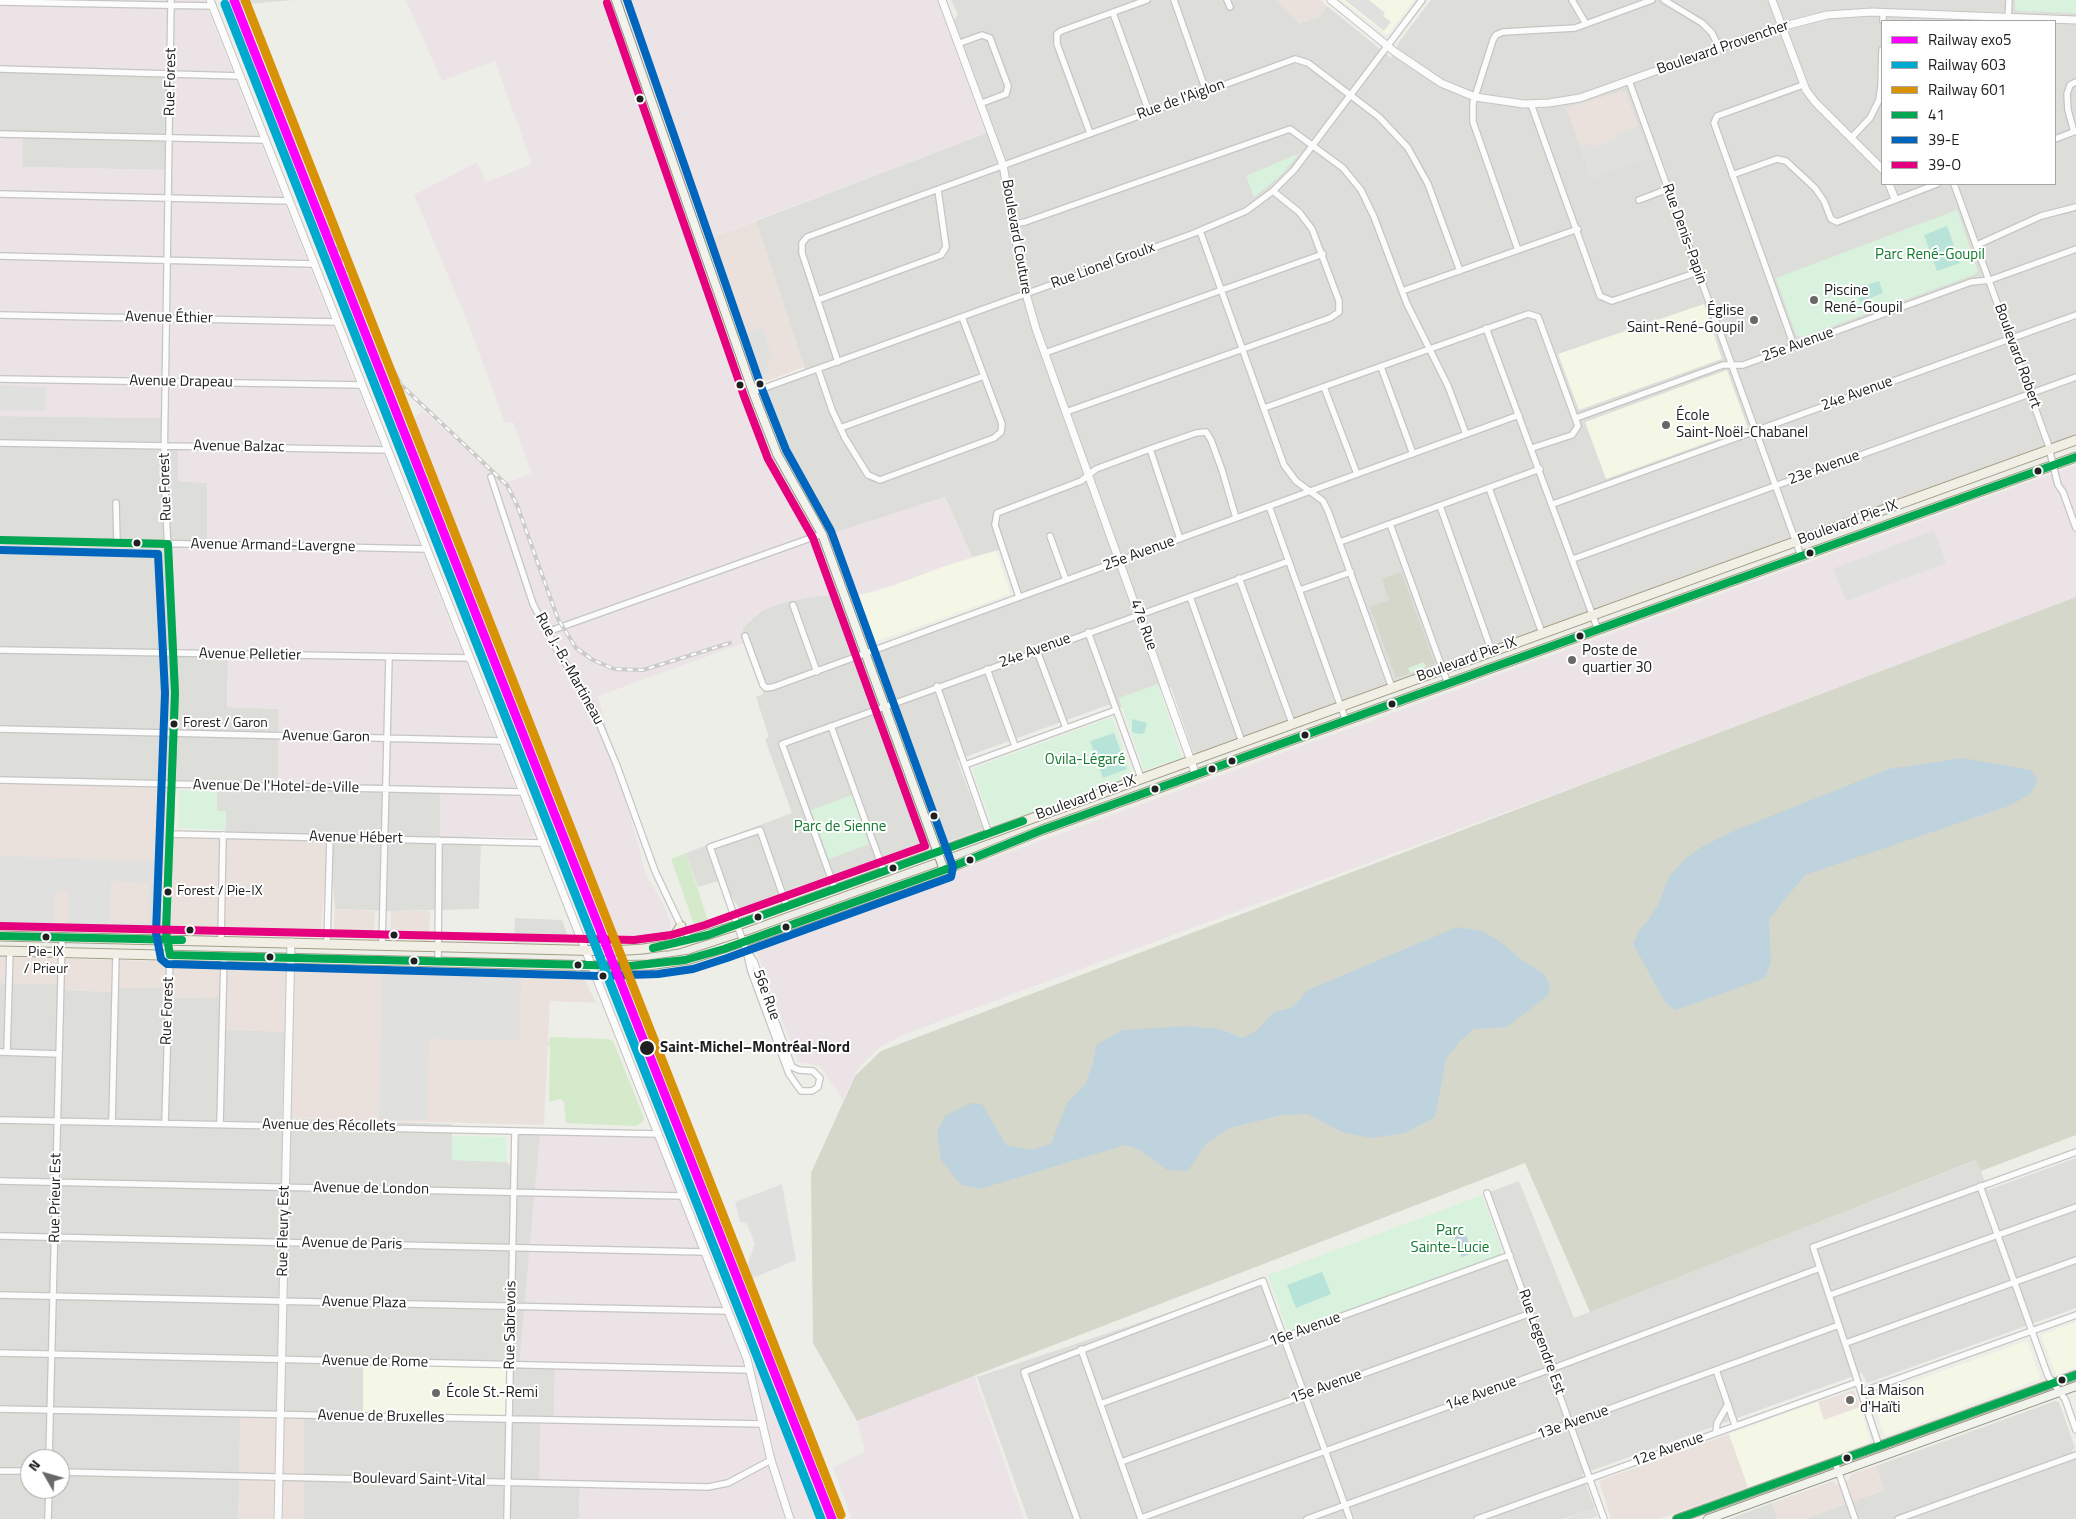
<!DOCTYPE html>
<meta charset="utf-8">
<style>
body{margin:0}
#map{position:relative;width:2076px;height:1519px;overflow:hidden;background:#eeeee9;font-family:"Titillium Web",sans-serif}
canvas{display:block}
.legend{position:absolute;left:1881px;top:20px;width:175px;height:165px;box-sizing:border-box;background:#fff;border:1px solid #a6a6a6;margin:0;padding:6px 9px;list-style:none;font-size:15px;color:#202020}
.legend li{display:flex;align-items:center;gap:10px;height:25px}
.legend b{width:25px;border:1px solid #a6a6a6}
.north{position:absolute;left:20px;top:1449px;width:50px;height:50px;box-sizing:border-box;background:#fff;border:1px solid #a6a6a6;border-radius:50%;rotate:308deg;font-size:14px;font-weight:700;line-height:20px;text-align:center;color:#202020}
.north::after{content:'';display:block;margin:auto;width:18px;height:22px;background:#686866;clip-path:polygon(50% 0,100% 100%,50% 72%,0 100%)}
</style>
<div id="map">
<canvas width="2076" height="1519"></canvas>
<ul class="legend">
<li><b style="height:6px;background:#f0f"></b>Railway exo5</li>
<li><b style="height:6px;background:#00a9ce"></b>Railway 603</li>
<li><b style="height:6px;background:#d79205"></b>Railway 601</li>
<li><b style="height:6px;background:#00a651"></b>41</li>
<li><b style="height:6px;background:#0065bd"></b>39-E</li>
<li><b style="height:6px;background:#e5007d"></b>39-O</li>
</ul>
<div class="north">N</div>
</div>
<script>
const ctx = document.querySelector('canvas').getContext('2d');
ctx.lineJoin = 'round';
function fillPath(path, color) {
  ctx.fillStyle = color;
  ctx.fill(path, 'evenodd');
}
function shape(rows) {
  const path = new Path2D();
  for (const r of rows) {
    path.moveTo(r[0], r[1]);
    for (let i = 2; i < r.length; i += 2) path.lineTo(r[i], r[i + 1]);
  }
  return path;
}
function stroke(path, color, width, dash) {
  ctx.strokeStyle = color;
  ctx.lineWidth = width;
  ctx.lineCap = dash ? 'butt' : 'round';
  ctx.setLineDash(dash || []);
  ctx.stroke(path);
}
function write(font, color, halo, rows, align = 'center') {
  ctx.font = font + ' "Titillium Web",sans-serif';
  ctx.lineWidth = 4;
  ctx.setLineDash([]);
  ctx.textBaseline = 'middle';
  ctx.strokeStyle = halo;
  ctx.fillStyle = color;
  for (const [text, x, y, turn = 0] of rows) {
    ctx.save();
    ctx.translate(x, y);
    ctx.rotate((+turn || 0) * Math.PI / 180);
    ctx.textAlign = isNaN(turn) ? turn : align;
    if (halo) ctx.strokeText(text, 0, 0);
    ctx.fillText(text, 0, 0);
    ctx.restore();
  }
}
fillPath(shape([
 [234,0,294,0,236,5],
 [951,0,1276,0,1299,23,1319,17,1327,6,1391,58,1399,42,1431,0,2076,0,2076,434,1196,753,1193,752,1171,687,1161,690,1158,684,1137,692,1119,698,1122,708,1108,705,957,760,983,829,981,830,743,915,722,880,698,887,686,853,792,813,765,739,769,737,756,697,763,694,761,681,742,628,763,610,784,602,819,596,845,596,865,653,1019,597,1002,549,972,557,945,497,831,534,822,534,777,454,753,392,806,373,756,221,992,131,952,23,958,15],
 [1882,21,2055,21,2055,184,1882,184],
 [0,70,170,74,169,170,22,167,0,134],
 [0,416,165,418,178,446,178,481,207,483,207,544,228,660,227,707,279,709,278,781,440,786,440,835,481,837,479,909,391,911,335,909,330,844,225,838,226,812,217,811,217,780,167,787,0,783],
 [515,918,562,920,570,942,514,943],
 [0,983,66,984,66,990,111,992,111,988,166,987,165,998,224,997,225,1030,285,1031,282,1118,452,1124,452,1160,506,1162,514,1168,515,1131,540,1131,555,1366,554,1421,580,1484,579,1519,0,1519],
 [30,1459,60,1459,60,1489,30,1489],
 [2076,1158,2076,1308,1867,1383,1862,1373,1582,1474,1595,1508,1564,1519,1028,1519,977,1377,1263,1281,1284,1338,1510,1255,1487,1193,1519,1181,1574,1318,1977,1160,1988,1190],
 [2055,1401,2059,1402,2075,1448,2072,1451,2076,1461,2076,1519,1804,1519,1884,1490,1876,1466],
 [1772,1503,1778,1519,1729,1519]
]), '#ddddda');
fillPath(shape([
 [1276,0,1321,0,1327,6,1319,17,1299,24],
 [1622,91,1626,92,1649,157,1591,179,1566,108],
 [756,221,804,367,764,382,761,380,710,238],
 [0,783,167,787,166,837,330,840,320,936,176,933,176,927,159,926,158,932,0,929],
 [335,909,375,911,374,938,333,937],
 [391,911,430,911,429,941,390,939],
 [0,957,581,972,596,1003,550,1001,544,1125,282,1118,285,1032,225,1030,224,997,165,998,165,987,112,988,112,992,66,990,65,984,0,983],
 [1854,1390,1860,1407,1824,1420,1818,1402],
 [304,1412,304,1519,238,1519,240,1414],
 [1729,1434,1748,1487,1659,1519,1611,1519,1599,1481],
 [1876,1466,1884,1490,1804,1519,1778,1519,1772,1503,1833,1481,1837,1485,1848,1480,1852,1474]
]), '#ebe1dc');
fillPath(shape([
 [0,0,204,0,535,837,440,836,440,786,278,781,279,709,227,707,228,660,173,653,168,544,207,544,207,483,178,481,178,446,164,446,164,418,0,416,0,134,19,135,23,139,22,167,169,170,170,74,0,69],
 [406,0,939,0,992,131,693,244,744,390,753,392,763,422,822,534,831,534,945,497,972,557,894,585,854,596,819,596,784,602,763,610,742,628,747,642,598,696,646,875,660,898,670,920,671,933,661,940,617,944,411,466,411,422,422,410,504,483,532,474,513,422,505,423,468,323,414,195,477,162,486,182,532,164,495,61,442,81],
 [2076,465,2076,597,1579,785,905,1034,880,1047,868,1058,857,1070,843,1100,820,1066,798,1062,756,951,758,946,767,940],
 [540,1131,658,1134,752,1366,764,1363,826,1519,579,1519,580,1484,539,1483,540,1421,554,1421,555,1367,519,1365],
 [974,1375,1024,1519,852,1519,833,1467,865,1451,857,1421]
]), '#ebe3e6');
fillPath(shape([
 [1342,0,1414,0,1387,35],
 [1704,304,1722,359,1579,410,1558,354],
 [1727,370,1748,428,1606,479,1585,422],
 [996,551,1010,594,869,644,852,596,876,592,945,566],
 [2076,1322,2076,1367,2056,1375,2041,1335],
 [2027,1341,2040,1379,1885,1436,1872,1396],
 [363,1362,510,1364,509,1420,363,1417],
 [1818,1402,1824,1420,1860,1407,1870,1439,1868,1443,1748,1487,1729,1434]
]), '#f4f6e6');
fillPath(shape([
 [1401,572,1435,665,1396,678,1370,607,1389,600,1382,579],
 [2076,597,2076,1135,1981,1171,1976,1160,1590,1312,1525,1163,857,1421,813,1343,811,1173,855,1076,881,1051]
]), '#d5d7cb');
fillPath(shape([
 [686,853,708,921,708,925,699,929,695,927,671,859],
 [550,1037,608,1039,613,1041,644,1118,643,1122,635,1126,566,1123,564,1102,560,1099,549,1102,550,1046,548,1045]
]), '#d5eaca');
fillPath(shape([
 [2015,0,2076,0,2076,13,2019,11,2015,9],
 [1300,153,1280,176,1254,197,1246,176],
 [1957,210,1978,271,1976,274,1802,337,1796,335,1776,278],
 [1424,662,1426,667,1410,673,1408,668],
 [1158,684,1182,758,1144,770,1119,698],
 [1112,717,1133,776,994,826,992,825,973,771,974,768],
 [179,790,217,791,217,811,226,811,225,830,178,828],
 [852,795,869,844,829,859,811,810],
 [452,1136,506,1137,506,1162,452,1160],
 [1482,1195,1502,1250,1501,1255,1291,1331,1287,1329,1268,1275]
]), '#d9f2dd');
fillPath(shape([
 [1947,226,1960,263,1937,271,1924,235],
 [1879,281,1883,293,1860,302,1856,289],
 [1132,719,1147,723,1144,733,1139,734,1132,732],
 [1114,733,1127,769,1103,778,1090,741],
 [1322,1272,1331,1294,1296,1308,1287,1285]
]), '#b8e3d8');
fillPath(shape([
 [1345,0,1369,0,1385,13,1383,16,1391,22,1384,31],
 [1638,126,1649,157,1591,179,1580,147,1590,143,1592,148,1618,138,1617,134],
 [763,327,772,358,766,360,770,371,762,374,747,333],
 [0,385,46,387,45,411,0,410],
 [1934,530,1946,563,1846,601,1833,569],
 [0,856,159,861,157,930,115,928,115,922,148,923,149,883,111,881,109,932,67,931,68,891,55,891,54,930,0,928],
 [382,975,521,977,520,1040,429,1039,428,1120,379,1119],
 [782,1184,796,1260,751,1279,747,1266,755,1243,746,1223,740,1222,735,1202],
 [1594,1508,1598,1516,1590,1519,1566,1519]
]), '#e0e0de');
fillPath(shape([
 [1963,758,2031,770,2038,781,2030,794,2009,806,1805,875,1769,919,1771,962,1765,978,1676,1010,1665,1002,1633,944,1640,929,1647,922,1659,903,1669,877,1685,859,1703,846,1736,830,1889,769],
 [1457,927,1482,931,1498,940,1522,960,1544,974,1550,985,1548,995,1507,1027,1474,1029,1459,1042,1446,1059,1435,1117,1405,1133,1371,1138,1342,1132,1307,1114,1282,1115,1229,1128,1205,1145,1188,1171,1167,1170,1140,1150,1125,1145,980,1189,961,1185,941,1160,937,1132,945,1116,971,1103,982,1104,1006,1145,1031,1150,1051,1144,1067,1103,1085,1085,1093,1063,1096,1045,1122,1030,1186,1026,1219,1029,1243,1038,1257,1030,1274,1012,1293,1007,1308,990],
 [1465,1233,1473,1253,1462,1257,1454,1236]
]), '#bfd3de');
const minor = shape([
 [1174,0,1206,91],
 [1227,0,1230,7],
 [1572,0,1586,24],
 [1664,0,1702,23,1712,33,1719,48],
 [0,2,213,6],
 [1113,13,1149,112],
 [1883,21,1883,12],
 [2008,21,2009,0],
 [960,43,982,35,990,38,1008,86,1006,94,982,103],
 [0,69,240,76],
 [1629,81,1801,556],
 [1531,104,1600,296,1612,301,1698,272],
 [2074,132,2068,110,2067,94,2070,85,2076,82],
 [1090,133,1057,44,1057,34,1061,31,1147,0],
 [0,134,265,140],
 [1852,137,1870,118,1879,100,1881,86,1882,50],
 [2055,139,2076,131],
 [1732,175,1777,159,1786,161,1815,188,1824,201,1831,219,1837,222,1937,184],
 [1954,184,2048,444,2058,485,2063,492,2076,528],
 [0,194,289,201],
 [1639,200,1668,189],
 [1014,224,1025,222,1290,129,1343,168,1361,190,1374,217,1407,304,1448,386,1466,434],
 [1200,231,1284,465,1296,481,1323,501,1328,511,1392,688],
 [1977,245,2041,216,2076,207],
 [1518,250,1473,122,1473,103,1493,40,1496,35,1503,32,1575,28,1652,0],
 [0,256,313,264],
 [1402,291,1578,229],
 [818,300,941,255,946,247,938,190],
 [0,315,337,322],
 [1486,328,1598,630],
 [1794,346,1714,123,1717,116,1803,85],
 [1045,353,1323,254],
 [838,362,802,253,802,243,807,237,1295,59,1308,63,1379,117,1408,148,1428,184,1460,271],
 [1381,367,1413,454],
 [818,369,832,410,845,438,868,475,880,480,994,438,1001,432,1002,424,962,317],
 [0,379,362,385],
 [1324,387,1357,474],
 [753,392,1192,234,1246,211,1273,191,1294,170,1422,0],
 [1264,408,1528,314,1538,317,1540,322,1578,426,1572,435,1532,448],
 [1066,412,1330,318,1339,312,1339,301,1312,229,1299,212,1273,191],
 [1576,418,1723,365,1743,365,1971,282,1990,280,2076,249],
 [840,428,984,376],
 [0,443,388,450],
 [1150,449,1180,539],
 [491,477,533,604,556,648,592,706,617,766,655,871,681,926,691,940],
 [1489,488,1542,633],
 [116,503,117,542],
 [1553,504,2076,315],
 [1269,506,1346,721],
 [1440,506,1492,652],
 [1390,524,1448,684],
 [1050,536,1066,580],
 [0,540,427,549],
 [1340,542,1540,469],
 [1573,559,2076,377],
 [1239,578,1292,723],
 [1300,590,1351,572],
 [1019,597,995,525,997,513,1081,481,1096,469,1150,449,1196,433,1206,432,1211,440,1222,470,1236,518],
 [1190,597,1242,742],
 [793,605,817,672],
 [547,632,822,534],
 [1088,632,1141,778],
 [745,636,763,685,766,688,773,687,1519,415],
 [0,650,470,658],
 [1037,651,1066,728],
 [987,669,1015,746],
 [937,686,989,834],
 [831,726,884,872],
 [0,729,503,741],
 [965,765,1116,710],
 [0,780,523,792],
 [170,834,542,843],
 [835,889,782,744,1289,561],
 [221,941,223,835],
 [327,943,330,838],
 [382,945,389,657],
 [746,950,754,961,792,1067,799,1070,813,1071,820,1078,818,1087,812,1091,801,1091,789,1074,751,971,746,950,710,847,760,830,787,907],
 [438,962,439,840],
 [0,1052,59,1054],
 [7,1052,10,951],
 [0,1120,658,1134],
 [112,1122,116,954],
 [165,1123,170,955,166,932,175,693,164,470,171,0],
 [220,1124,224,956],
 [0,1181,682,1196],
 [1980,1186,2048,1376,2065,1399,2076,1430],
 [1487,1193,1604,1519],
 [0,1236,704,1252],
 [0,1295,728,1311],
 [1830,1295,2076,1207],
 [1846,1343,2076,1260],
 [1081,1349,1141,1519],
 [0,1353,750,1370],
 [1716,1370,1735,1425],
 [1861,1392,2076,1315],
 [1100,1404,1510,1255],
 [0,1409,763,1424],
 [1716,1432,1717,1423,1728,1404],
 [1879,1446,1813,1247,2076,1152],
 [49,1459,62,937],
 [1121,1462,1531,1313],
 [1835,1462,1855,1519],
 [0,1471,30,1471],
 [60,1472,708,1487,728,1483,771,1460],
 [1141,1518,1551,1369,1820,1268],
 [48,1519,49,1489],
 [507,1519,515,1131],
 [1077,1519,1024,1372,1263,1281,1350,1519],
 [1307,1519,1839,1325],
 [1477,1519,1858,1382],
 [1898,1519,2076,1455]
]);
const tertiary = shape([
 [210,0,747,1359,771,1460,790,1519],
 [942,0,1003,165,1024,287,1036,329,1196,775],
 [1331,0,1395,52,1441,83,1475,97,1524,104,1549,103,1580,98,1773,29,1827,15,1872,12,2076,20],
 [1772,0,1806,90,1815,102,1882,169],
 [1889,184,1895,199],
 [278,1519,291,942]
]);
const secondary = shape([
 [616,0,753,392,777,454,822,534,944,870],
 [1677,1519,2076,1375],
 [1708,1519,2076,1386]
]);
const primary = shape([
 [0,936,612,951,643,949,678,944,738,925,2076,440],
 [668,946,681,926],
 [0,951,600,966,649,965,690,959,754,938,944,870,1042,830,2076,457]
]);
stroke(minor, '#c5c5c3', 8);
stroke(tertiary, '#c5c5c3', 9);
stroke(secondary, '#929882', 10);
stroke(primary, '#a39f87', 11);
stroke(minor, '#fcfcfc', 5.5);
stroke(tertiary, '#fcfcfc', 7);
stroke(secondary, '#f1f3ec', 8);
stroke(primary, '#f1eee6', 9);
const rail = shape([
 [300,172,333,240,386,356,401,385,507,485,517,505,558,619,576,648,593,660,614,669,643,670,730,643]
]);
stroke(rail, '#cbcbca', 4);
stroke(rail, '#fff', 2, [5.5]);
stroke(shape([
 [0,540,168,544,175,693,166,932,170,955,630,966,685,960,724,949,944,870,1042,830,2076,457],
 [0,936,182,940],
 [653,948,708,935,1023,821],
 [1677,1519,2076,1375]
]), '#00a651', 8);
stroke(shape([
 [0,550,158,554,165,693,156,933,161,959,167,964,600,976,658,974,693,969,727,958,951,877,953,867,831,531,786,450,762,389,627,0]
]), '#0065bd', 8);
stroke(shape([
 [0,926,634,940,671,935,705,925,925,846,813,538,768,459,744,396,607,3]
]), '#e5007d', 8);
stroke(shape([
 [234,0,832,1519]
]), '#f0f', 9);
stroke(shape([
 [225,4,821,1519]
]), '#00a9ce', 9);
stroke(shape([
 [245,0,841,1515]
]), '#d79205', 9);
for (const [x, y, r, color] of [
 [640,99,4.5,"#202020"],
 [1814,300,5,"#686866"],
 [1754,320,5,"#686866"],
 [760,384,4.5,"#202020"],
 [740,385,4.5,"#202020"],
 [1666,425,5,"#686866"],
 [2038,471,4.5,"#202020"],
 [137,543,4.5,"#202020"],
 [1810,553,4.5,"#202020"],
 [1580,636,4.5,"#202020"],
 [1572,660,5,"#686866"],
 [1392,704,4.5,"#202020"],
 [174,724,4.5,"#202020"],
 [1305,735,4.5,"#202020"],
 [1232,761,4.5,"#202020"],
 [1212,769,4.5,"#202020"],
 [1155,789,4.5,"#202020"],
 [934,816,4.5,"#202020"],
 [970,860,4.5,"#202020"],
 [893,868,4.5,"#202020"],
 [168,892,4.5,"#202020"],
 [758,917,4.5,"#202020"],
 [786,927,4.5,"#202020"],
 [190,930,4.5,"#202020"],
 [394,935,4.5,"#202020"],
 [46,937,4.5,"#202020"],
 [270,957,4.5,"#202020"],
 [414,961,4.5,"#202020"],
 [578,965,4.5,"#202020"],
 [603,976,4.5,"#202020"],
 [647,1048,8,"#202020"],
 [2062,1380,4.5,"#202020"],
 [436,1393,5,"#686866"],
 [1850,1400,5,"#686866"],
 [1847,1458,4.5,"#202020"]
]) {
  const dot = new Path2D();
  dot.arc(x, y, r, 0, 2 * Math.PI);
  ctx.fillStyle = color;
  ctx.fill(dot);
  stroke(dot, '#fff', 2);
}
write('14px', '#202020', '#fff', [
 ["Forest / Garon",183,724],
 ["Forest / Pie-IX",177,892],
 ["Pie-IX",46,953,"center"],
 ["/ Prieur",46,970,"center"]
], 'left');
write('15px', '#202020', '#fff', [
 ["Boulevard Provencher",1723,48,-19],
 ["Rue Forest",171,82,-89],
 ["Rue de l'Aiglon",1181,100,-20],
 ["Rue Denis-Papin",1684,234,70],
 ["Boulevard Couture",1016,237,80],
 ["Rue Lionel Groulx",1103,266,-20],
 ["Avenue Éthier",169,318,1],
 ["25e Avenue",1798,345,-20],
 ["Boulevard Robert",2017,356,70],
 ["Avenue Drapeau",181,382,1],
 ["24e Avenue",1857,394,-20],
 ["Avenue Balzac",239,447,1],
 ["23e Avenue",1824,468,-20],
 ["Rue Forest",166,487,-92],
 ["Boulevard Pie-IX",1848,523,-20],
 ["Avenue Armand-Lavergne",273,546,1],
 ["25e Avenue",1139,554,-20],
 ["47e Rue",1143,625,70],
 ["24e Avenue",1035,651,-20],
 ["Avenue Pelletier",250,655,1],
 ["Boulevard Pie-IX",1467,660,-20],
 ["Rue J.-B.-Martineau",569,669,61],
 ["Avenue Garon",326,737,1],
 ["Avenue De l'Hotel-de-Ville",276,787,1],
 ["Boulevard Pie-IX",1086,798,-20],
 ["Avenue Hébert",356,838,1],
 ["56e Rue",766,995,70],
 ["Rue Forest",168,1011,-88],
 ["Avenue des Récollets",329,1126,1],
 ["Avenue de London",371,1189,1],
 ["Rue Prieur Est",56,1198,-89],
 ["Rue Fleury Est",284,1231,-89],
 ["Avenue de Paris",352,1244,1],
 ["Avenue Plaza",364,1303,1],
 ["Rue Sabrevois",511,1325,-89],
 ["16e Avenue",1305,1330,-20],
 ["Rue Legendre Est",1541,1342,70],
 ["Avenue de Rome",375,1362,1],
 ["15e Avenue",1326,1387,-20],
 ["14e Avenue",1481,1394,-20],
 ["Avenue de Bruxelles",381,1417,1],
 ["13e Avenue",1573,1423,-20],
 ["12e Avenue",1668,1450,-20],
 ["Boulevard Saint-Vital",419,1480,1]
]);
write('15px', '#13792f', '#fff', [
 ["Parc René-Goupil",1930,255],
 ["Ovila-Légaré",1085,760],
 ["Parc de Sienne",840,827],
 ["Parc",1450,1231],
 ["Sainte-Lucie",1450,1248]
]);
write('15px', '#202020', '#fff', [
 ["Piscine",1824,291],
 ["René-Goupil",1824,308],
 ["Église",1744,311,"right"],
 ["Saint-René-Goupil",1744,328,"right"],
 ["École",1676,416],
 ["Saint-Noël-Chabanel",1676,433],
 ["Poste de",1582,651],
 ["quartier 30",1582,668],
 ["La Maison",1860,1391],
 ["d'Haïti",1860,1408],
 ["École St.-Remi",446,1393]
], 'left');
write('bold 15px', '#202020', '#fff', [
 ["Saint-Michel–Montréal-Nord",660,1048]
], 'left');
</script>
